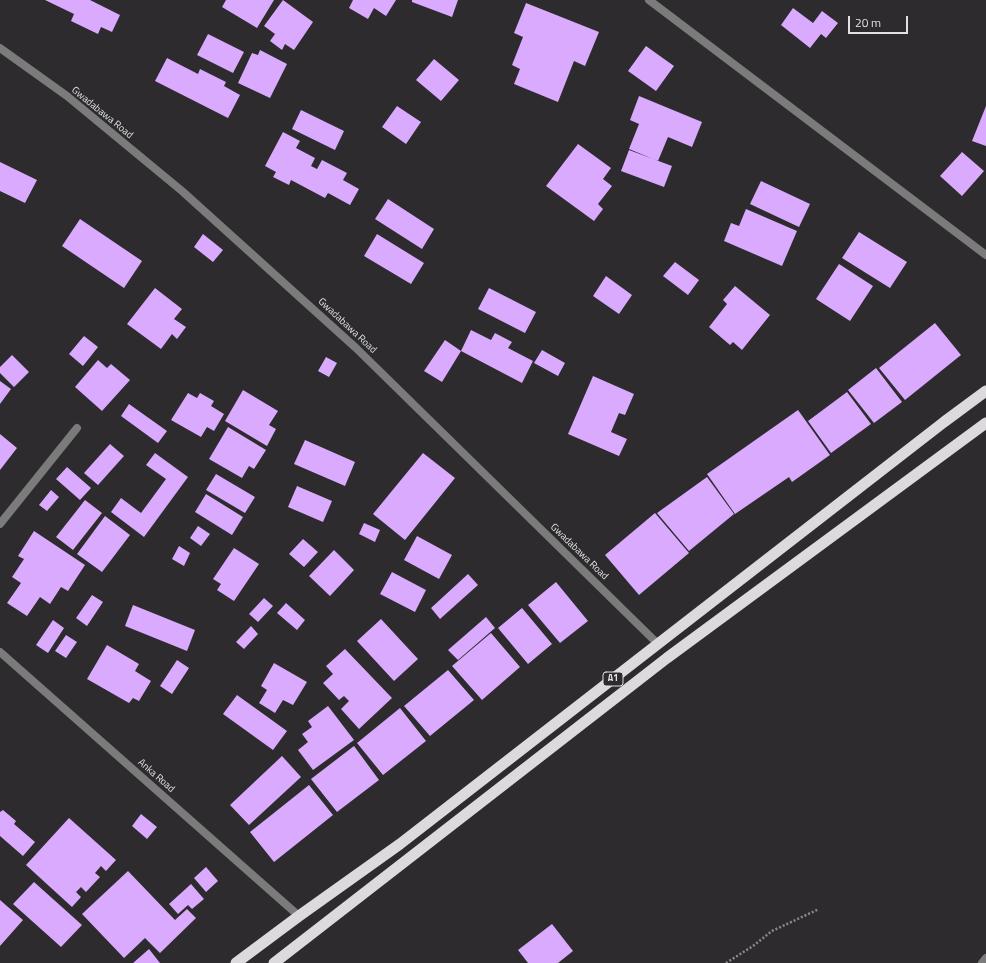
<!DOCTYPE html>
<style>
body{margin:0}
#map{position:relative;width:986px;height:963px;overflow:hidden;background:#2d2b2e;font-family:"Titillium Web",sans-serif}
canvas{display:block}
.scale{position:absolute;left:848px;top:16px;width:60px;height:18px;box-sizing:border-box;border:2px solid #e2e1e3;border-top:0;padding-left:5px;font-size:12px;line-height:14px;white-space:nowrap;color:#e2e1e3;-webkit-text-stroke:3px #2d2b2e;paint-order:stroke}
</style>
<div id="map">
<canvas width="986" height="963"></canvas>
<div class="scale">20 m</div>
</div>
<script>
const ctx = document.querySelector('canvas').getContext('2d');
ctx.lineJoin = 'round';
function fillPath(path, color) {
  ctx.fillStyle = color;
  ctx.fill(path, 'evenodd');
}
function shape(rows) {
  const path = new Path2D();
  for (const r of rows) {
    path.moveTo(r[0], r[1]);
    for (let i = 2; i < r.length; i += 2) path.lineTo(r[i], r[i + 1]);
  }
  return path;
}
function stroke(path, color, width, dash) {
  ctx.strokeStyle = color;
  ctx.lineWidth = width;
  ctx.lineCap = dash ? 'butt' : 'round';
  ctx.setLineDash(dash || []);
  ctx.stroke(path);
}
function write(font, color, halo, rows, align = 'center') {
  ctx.font = font + ' "Titillium Web",sans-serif';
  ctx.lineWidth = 4;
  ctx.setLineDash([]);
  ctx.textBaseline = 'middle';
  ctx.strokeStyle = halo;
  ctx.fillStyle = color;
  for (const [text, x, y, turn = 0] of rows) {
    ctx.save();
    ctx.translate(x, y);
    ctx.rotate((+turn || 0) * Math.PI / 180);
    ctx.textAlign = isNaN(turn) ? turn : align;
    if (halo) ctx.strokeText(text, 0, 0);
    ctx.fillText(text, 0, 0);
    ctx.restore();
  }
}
fillPath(shape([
 [45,0,90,0,120,15,112,32,101,27,98,34,71,21,74,14],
 [226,0,274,0,257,28,222,7],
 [283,0,313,22,294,50,285,44,282,50,270,41,275,34,264,26],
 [353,0,396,0,386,16,374,8,368,19,349,8],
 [412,0,458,0,452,17,412,2],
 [526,3,599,32,585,66,574,61,558,102,514,84,520,69,512,65,523,37,514,33],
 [793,8,813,23,822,11,838,23,826,38,821,34,810,48,781,25],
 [208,34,244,52,233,73,197,55],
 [646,46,674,66,656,91,628,71],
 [260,50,287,64,270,98,238,83,252,53,258,55],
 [167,58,198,74,200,69,226,82,224,86,240,95,228,118,155,81],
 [434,59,459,80,441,101,416,80],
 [639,96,702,122,692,147,668,137,658,161,629,149,639,124,630,120],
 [397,106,421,122,406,144,382,127],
 [986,106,986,146,972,141],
 [301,110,344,131,335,150,292,129],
 [283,132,300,141,296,148,315,158,311,166,317,169,322,160,347,173,343,180,359,189,350,205,328,193,325,198,291,180,289,185,273,177,276,172,265,166],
 [578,144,611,168,603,179,612,186,598,204,603,209,594,221,546,186],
 [629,150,672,166,664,187,621,171],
 [962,152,984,171,962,196,940,176],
 [0,162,37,180,25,203,0,191],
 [761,181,810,204,799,227,750,204],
 [388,199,434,229,422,249,375,219],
 [746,209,797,231,782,266,724,241,731,223,739,226],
 [80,219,142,261,124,288,62,246],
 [859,232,907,262,890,288,842,258],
 [203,234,223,250,213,262,194,247],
 [377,234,424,263,411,284,364,256],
 [675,262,699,280,688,295,663,276],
 [839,264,873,286,850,321,816,299],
 [606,276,632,295,619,314,593,296],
 [735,286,770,315,742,350,733,342,730,345,709,327,727,304,723,300],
 [155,288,182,309,174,319,186,327,177,339,172,334,161,349,127,324],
 [489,288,536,312,525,333,478,309],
 [935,323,961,355,905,400,879,368],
 [471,330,491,340,495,333,512,342,508,348,533,361,522,383,461,351,442,382,424,371,445,340,461,351],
 [84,336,98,347,83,366,69,354],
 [542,350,565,363,558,376,534,363],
 [12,355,29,372,14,387,0,373,0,367],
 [326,357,337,363,329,377,318,371],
 [98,360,107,368,111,364,130,380,102,411,75,387],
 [876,368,902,402,874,423,848,390],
 [593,376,634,394,625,415,619,413,611,432,627,439,619,456,568,434],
 [0,381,11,389,0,404],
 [243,390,278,411,269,425,276,429,267,446,225,421],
 [847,392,871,424,831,453,808,421],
 [188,393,197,398,200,393,214,401,211,406,224,414,214,431,207,427,201,437,171,420],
 [129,404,167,431,158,443,121,416],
 [798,410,830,455,792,482,789,477,735,514,707,474],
 [228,427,266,450,254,469,249,466,242,478,209,459],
 [0,434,17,448,0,470],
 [305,440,355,462,345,486,294,464],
 [110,444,124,456,98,485,84,473],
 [155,453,188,477,144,537,111,512,121,498,141,513,166,479,146,465],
 [423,453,455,478,405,540,373,514],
 [67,467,91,488,80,500,56,479],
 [216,474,255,497,245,513,206,490],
 [707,477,734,514,689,551,657,513],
 [297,486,332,501,323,522,288,507],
 [51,490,59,497,47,511,39,505],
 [206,494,243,517,232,535,195,512],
 [85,500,102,513,73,550,56,537],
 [655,513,689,553,639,595,605,555],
 [105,516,130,535,102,572,77,554],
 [364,523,380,530,375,542,359,534],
 [198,526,210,534,201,546,190,538],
 [34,531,85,565,68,591,61,587,50,604,40,597,27,616,7,603,21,583,12,577,24,559,18,556],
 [417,536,452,555,439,579,404,560],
 [303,539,318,552,304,567,289,554],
 [179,546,190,553,184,566,172,559],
 [234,548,259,564,234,601,217,590,221,584,213,579],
 [334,550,354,570,330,596,309,576],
 [392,572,426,590,415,612,380,594],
 [468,574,478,585,440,619,431,608],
 [556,582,588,621,560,643,528,605],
 [92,595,103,602,87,626,76,618],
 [264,598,273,606,258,622,249,614],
 [286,603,305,620,297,630,277,613],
 [133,605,195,630,187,651,125,626],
 [522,608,552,644,528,664,498,628],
 [486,617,495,628,458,660,448,650],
 [381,619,418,659,394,681,357,641],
 [53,620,64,628,48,653,36,645],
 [251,626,258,634,244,649,236,642],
 [491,633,520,667,482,700,452,666],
 [66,635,77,642,66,658,55,651],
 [107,645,139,664,135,671,151,681,139,701,133,698,129,703,87,679],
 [345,649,392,698,359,729,341,709,349,701,344,696,339,700,323,683,333,674,326,666],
 [177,660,189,668,172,694,160,686],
 [274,663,307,682,293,705,283,700,275,713,259,703,267,690,261,686],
 [448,670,474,700,430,736,404,706],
 [237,695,287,731,273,750,223,714],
 [328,706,354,740,313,770,298,750,308,742,302,734,312,727,308,721],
 [400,708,426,741,383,775,357,743],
 [354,746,379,780,337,812,311,779],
 [282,756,301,777,249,825,230,805],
 [309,785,333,815,274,862,250,832],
 [3,810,16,821,14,824,35,842,23,856,0,836,0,812],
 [141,814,157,827,147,839,132,826],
 [69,818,116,860,106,871,101,866,95,873,100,877,86,892,81,887,76,892,81,897,72,907,26,865],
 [206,867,218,881,206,892,194,878],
 [128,871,175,920,187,909,196,918,160,953,145,938,124,958,82,914],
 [34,882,82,925,61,947,13,904],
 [191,884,204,899,192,909,188,905,178,914,169,904],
 [0,900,23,920,0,946],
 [552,924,573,951,558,963,528,963,518,950],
 [149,949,160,963,133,963]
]), '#daaafe');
stroke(shape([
 [726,963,753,946,772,931,819,909]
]), '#8b898c', 2.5, [2, 2]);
stroke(shape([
 [982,963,986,958]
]), '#7c7b7c', 8);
stroke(shape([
 [649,0,986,255],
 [0,48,67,96,182,191,356,348,658,644],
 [0,524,77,428],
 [0,652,299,916]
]), '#7c7b7c', 8);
stroke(shape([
 [236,963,299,916,400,844,944,422,986,391],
 [274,963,667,658,986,423]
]), '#dcdadd', 11);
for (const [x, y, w] of [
 [613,679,20]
]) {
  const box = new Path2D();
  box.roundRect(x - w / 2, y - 7, w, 14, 3);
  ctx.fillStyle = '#2d2b2e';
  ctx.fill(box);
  stroke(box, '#e2e1e3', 1);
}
write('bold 9px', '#e2e1e3', null, [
 ["A1",613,679]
]);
write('10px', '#e2e1e3', '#2d2b2e', [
 ["Gwadabawa Road",102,113,39],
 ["Gwadabawa Road",347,326,43],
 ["Gwadabawa Road",579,552,44],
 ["Anka Road",156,776,41]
]);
</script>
